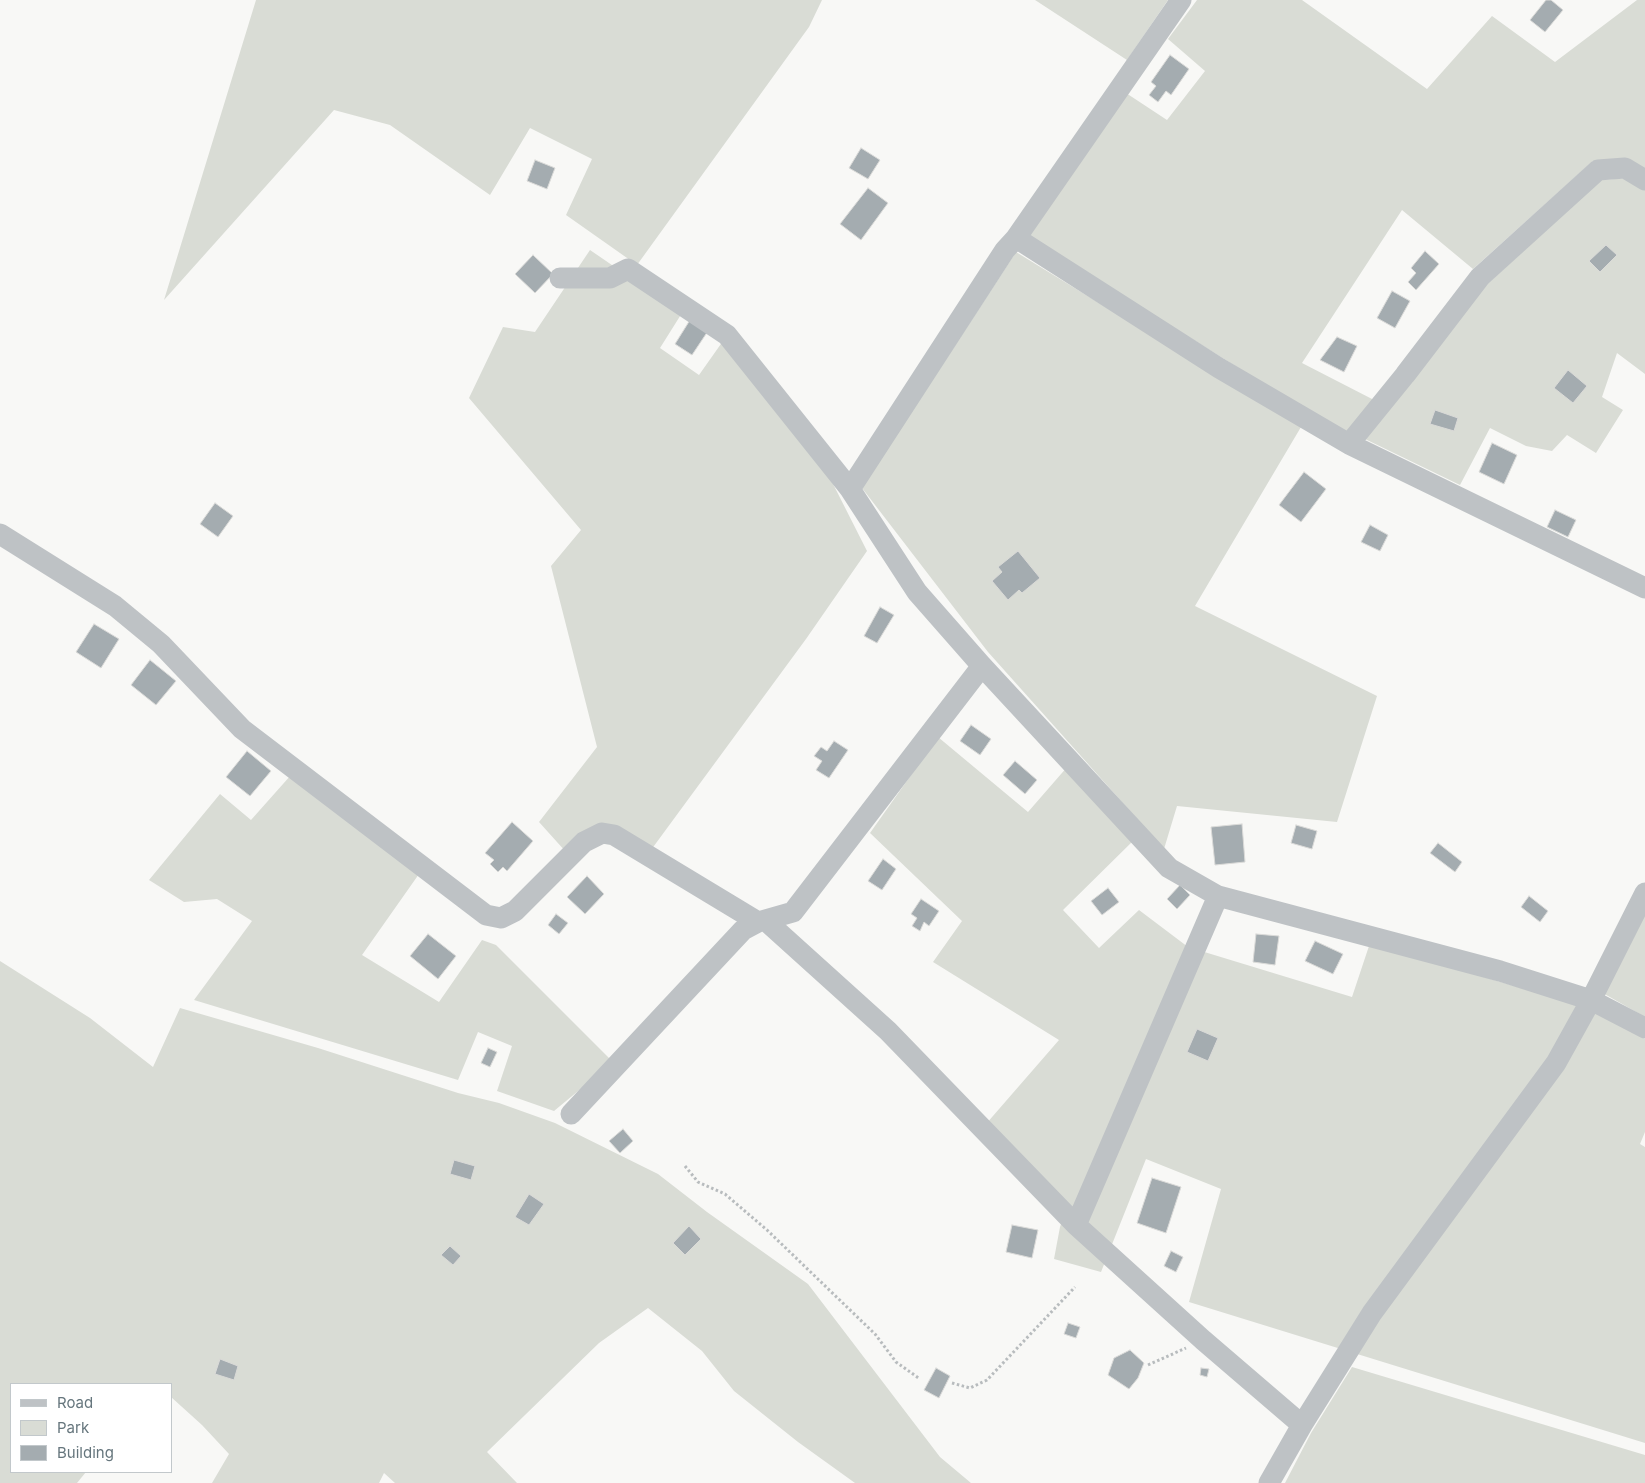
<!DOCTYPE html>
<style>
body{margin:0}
#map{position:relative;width:1645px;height:1483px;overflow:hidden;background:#f8f8f6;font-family:Inter,sans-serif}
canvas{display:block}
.legend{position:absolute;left:10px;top:1383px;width:162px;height:90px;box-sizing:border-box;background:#fff;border:1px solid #c2c8cb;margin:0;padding:6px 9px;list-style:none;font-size:15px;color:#66767d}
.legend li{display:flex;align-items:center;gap:10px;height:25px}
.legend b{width:25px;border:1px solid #c2c8cb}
</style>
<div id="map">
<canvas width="1645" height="1483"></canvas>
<ul class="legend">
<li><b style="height:6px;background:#bec2c5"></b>Road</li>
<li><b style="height:14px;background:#d9dcd5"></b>Park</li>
<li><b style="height:14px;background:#a4acb0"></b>Building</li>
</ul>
</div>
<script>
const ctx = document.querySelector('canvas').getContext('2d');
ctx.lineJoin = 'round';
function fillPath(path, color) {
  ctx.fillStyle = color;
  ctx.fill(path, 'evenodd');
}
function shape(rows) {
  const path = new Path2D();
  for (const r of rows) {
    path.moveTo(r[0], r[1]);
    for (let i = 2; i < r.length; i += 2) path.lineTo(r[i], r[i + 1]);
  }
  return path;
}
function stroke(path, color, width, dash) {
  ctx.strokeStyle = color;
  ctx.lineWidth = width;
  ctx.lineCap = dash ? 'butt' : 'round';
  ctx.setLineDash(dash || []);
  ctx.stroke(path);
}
fillPath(shape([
 [256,0,822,0,809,27,637,265,566,215,592,159,530,128,490,195,390,125,334,110,164,300],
 [1035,0,1168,0,1127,60],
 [1197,0,1302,0,1427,89,1492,16,1555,62,1637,0,1645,0,1645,173,1593,161,1473,269,1402,210,1302,363,1374,400,1347,436,1026,235,1126,93,1167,120,1205,71,1168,39],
 [1628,178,1645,188,1645,374,1617,353,1602,397,1623,410,1596,453,1567,435,1552,451,1526,446,1490,428,1460,485,1365,439,1485,286,1601,180],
 [590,250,682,313,660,348,699,375,723,341,829,476,867,551,806,639,651,850,616,830,566,852,539,822,597,747,551,566,581,530,469,398,503,327,535,332],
 [1016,252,1301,427,1195,606,1377,696,1337,822,1177,806,1164,849,988,652,862,488],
 [938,737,1028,812,1068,766,1135,839,1063,910,1099,948,1139,910,1188,947,1352,997,1370,943,1598,1011,1645,1039,1645,1132,1640,1144,1645,1147,1645,1443,1189,1302,1221,1189,1146,1159,1101,1272,1054,1259,1060,1227,1067,1208,986,1124,1059,1040,933,962,962,921,870,833],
 [291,775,419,874,362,955,439,1002,482,940,496,945,613,1062,554,1111,497,1091,512,1046,478,1032,458,1080,194,1000,252,921,217,899,184,902,149,880,220,794,251,820],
 [1645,904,1645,1017,1601,992],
 [0,961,90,1018,153,1067,180,1008,318,1048,458,1093,499,1103,555,1123,658,1174,707,1212,808,1284,940,1457,971,1483,855,1483,798,1442,734,1391,702,1351,648,1308,599,1343,487,1452,517,1483,395,1483,384,1473,379,1483,212,1483,229,1454,202,1425,171,1397,171,1384,11,1384,11,1472,86,1472,77,1483,0,1483],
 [1352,1367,1645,1455,1645,1483,1285,1483,1311,1433]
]), '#d9dcd5');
const building = shape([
 [1546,0,1551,0,1563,10,1545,32,1530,20,1546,0],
 [1170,55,1189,69,1171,95,1166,91,1158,102,1149,95,1156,86,1151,82,1170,55],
 [861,148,880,160,868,179,849,168,861,148],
 [535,160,555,168,547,189,527,181,535,160],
 [868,188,888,203,861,240,840,224,868,188],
 [1606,245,1617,255,1600,272,1589,261,1606,245],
 [1425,251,1439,264,1416,290,1408,282,1416,273,1411,268,1425,251],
 [533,255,553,274,535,293,515,274,533,255],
 [1392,291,1410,301,1395,328,1377,318,1392,291],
 [690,320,708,331,692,355,675,344,690,320],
 [1337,337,1357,346,1344,372,1320,360,1337,337],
 [1568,370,1587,386,1573,403,1554,388,1568,370],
 [1435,410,1458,418,1454,431,1430,424,1435,410],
 [1492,443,1517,455,1504,484,1479,472,1492,443],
 [1304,472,1326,489,1301,522,1279,505,1304,472],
 [215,503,233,516,218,537,200,524,215,503],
 [1555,510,1576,520,1568,537,1547,527,1555,510],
 [1370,525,1388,535,1380,551,1361,542,1370,525],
 [1018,551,1040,578,1022,593,1019,590,1008,600,992,581,1002,572,998,567,1018,551],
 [880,607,894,615,877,643,864,636,880,607],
 [94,624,119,639,101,668,76,652,94,624],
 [150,660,176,681,156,705,131,685,150,660],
 [971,725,991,739,980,755,960,741,971,725],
 [834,741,848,750,829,778,816,770,822,761,814,756,821,747,827,751,834,741],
 [247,751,271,771,250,796,226,777,247,751],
 [1015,761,1037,780,1025,794,1003,775,1015,761],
 [512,822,533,841,507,871,503,867,498,872,490,864,494,860,485,853,512,822],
 [1242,824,1245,862,1215,865,1211,827,1242,824],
 [1296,825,1317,831,1312,849,1291,843,1296,825],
 [1438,843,1462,862,1455,872,1430,853,1438,843],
 [883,859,896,869,882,890,868,881,883,859],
 [587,876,604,894,585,914,567,897,587,876],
 [1180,885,1190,895,1177,909,1167,899,1180,885],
 [1108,888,1119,902,1102,915,1091,901,1108,888],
 [1529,896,1548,911,1540,922,1521,907,1529,896],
 [921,899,939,911,929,926,924,922,920,931,912,926,917,918,911,914,921,899],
 [556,914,568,923,559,934,548,925,556,914],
 [428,934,456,956,438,979,410,956,428,934],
 [1256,934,1279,936,1275,965,1253,962,1256,934],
 [1315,941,1343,954,1333,974,1305,961,1315,941],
 [1197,1029,1218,1038,1208,1061,1187,1052,1197,1029],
 [488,1048,497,1052,490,1067,481,1063,488,1048],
 [623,1129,633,1141,620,1153,609,1141,623,1129],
 [454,1160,475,1166,471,1180,450,1174,454,1160],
 [1152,1178,1181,1187,1166,1233,1137,1223,1152,1178],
 [529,1194,544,1204,529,1225,515,1217,529,1194],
 [1012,1225,1038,1230,1032,1258,1006,1252,1012,1225],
 [689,1226,701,1239,685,1255,673,1243,689,1226],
 [450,1246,461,1256,453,1265,441,1255,450,1246],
 [1171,1251,1183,1257,1176,1272,1164,1266,1171,1251],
 [1068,1323,1080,1327,1076,1338,1064,1334,1068,1323],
 [1130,1350,1144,1363,1138,1378,1129,1389,1108,1375,1114,1358,1130,1350],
 [220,1359,238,1366,234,1380,215,1374,220,1359],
 [936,1368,950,1376,939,1398,924,1390,936,1368],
 [1201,1368,1209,1369,1207,1377,1200,1375,1201,1368]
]);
fillPath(building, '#a4acb0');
stroke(building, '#dadad8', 1);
stroke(shape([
 [685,1166,698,1182,725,1194,767,1230,875,1334,896,1362,920,1379],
 [1148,1365,1186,1348],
 [952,1383,970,1388,987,1380,1075,1287]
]), '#b8bcbe', 3, [2.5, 2.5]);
stroke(shape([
 [1016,238,1219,368,1349,444,1645,588],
 [560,278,610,278,628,269,727,335,850,489,917,592,982,666,1169,868,1218,896,1500,971,1591,1000,1645,1028],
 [1349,444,1405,375,1480,277,1598,170,1625,168,1645,180],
 [850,489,1005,250,1016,238,1181,0],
 [0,534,115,606,161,644,242,729,486,915,501,918,515,911,584,842,602,833,614,835,758,922,793,912,982,666],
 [765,920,888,1031,1076,1225,1203,1340,1302,1425],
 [571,1114,743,930,758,922],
 [1076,1225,1218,896],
 [1269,1483,1302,1425,1372,1313,1556,1063,1591,1000,1645,893]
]), '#bec2c5', 21);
</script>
